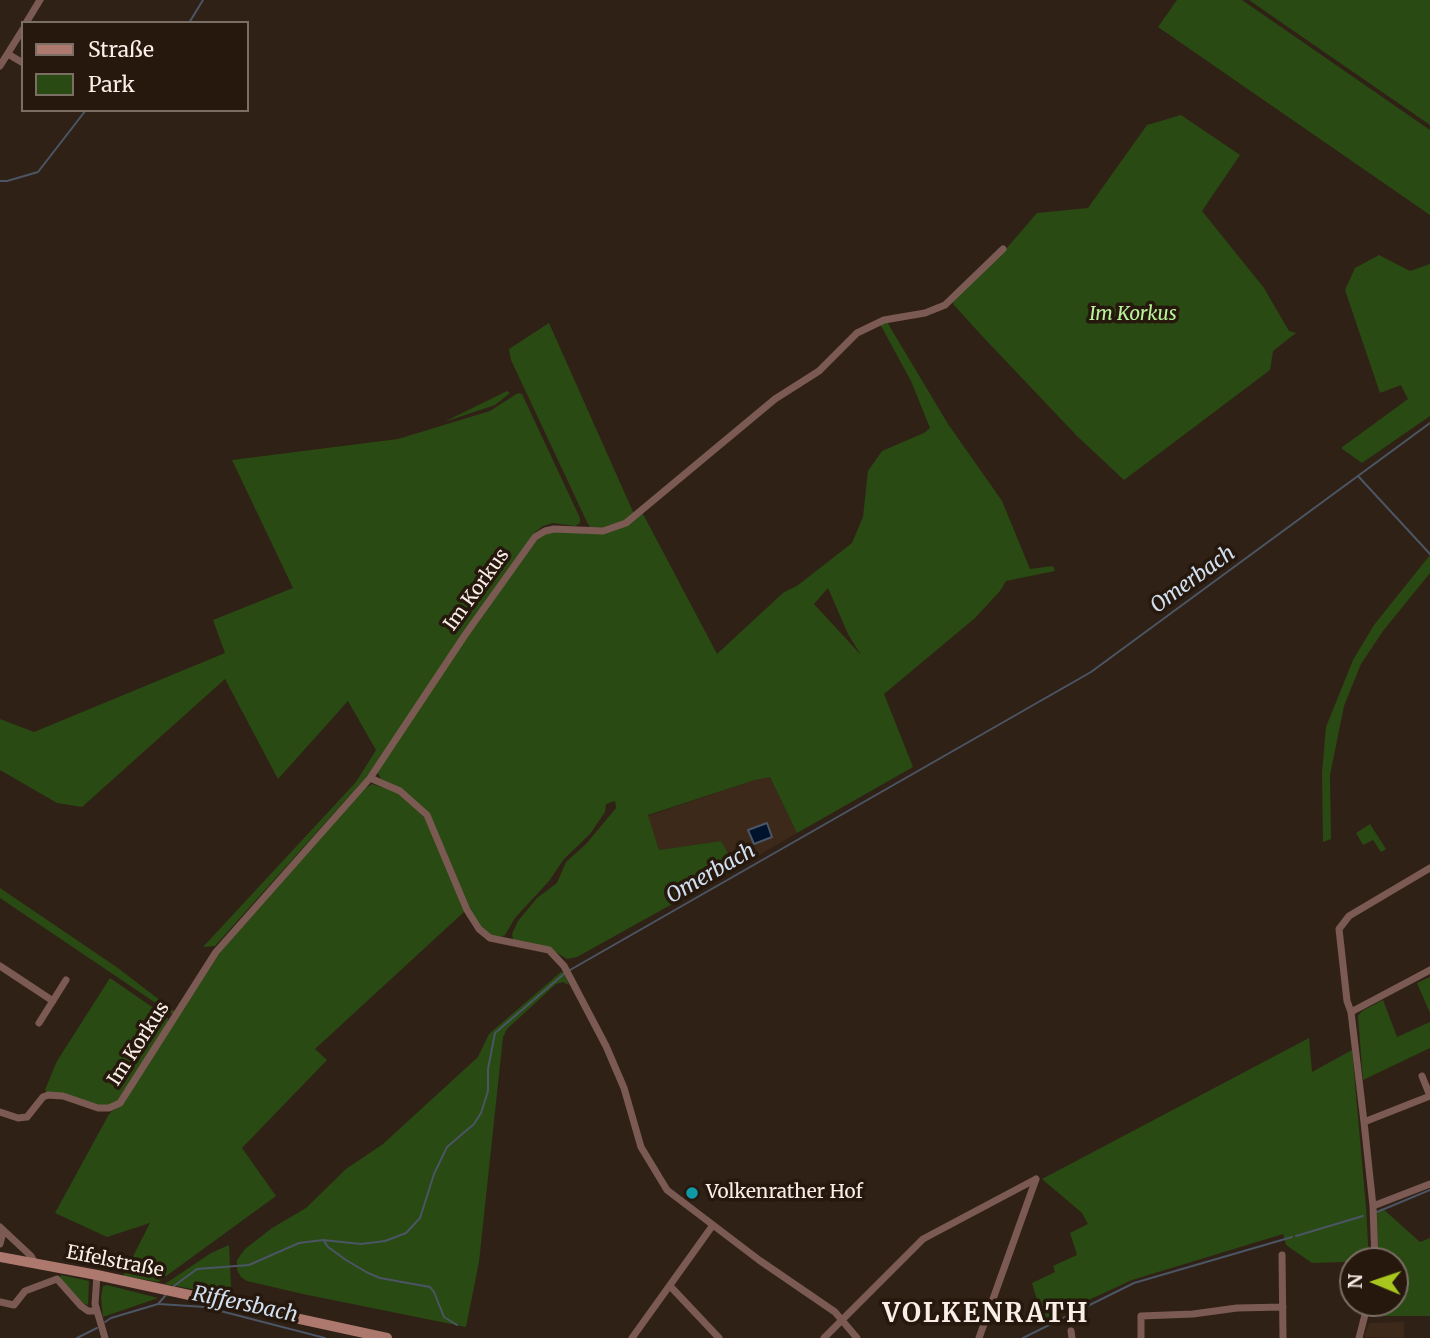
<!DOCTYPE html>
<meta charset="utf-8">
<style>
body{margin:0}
#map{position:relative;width:1430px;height:1338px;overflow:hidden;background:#302116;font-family:Merriweather,serif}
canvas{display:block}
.legend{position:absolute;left:21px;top:21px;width:228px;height:91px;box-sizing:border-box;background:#26180d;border:2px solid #7b6e65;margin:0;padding:9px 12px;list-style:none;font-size:21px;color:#faefe8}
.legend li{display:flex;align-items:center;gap:14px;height:35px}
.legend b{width:35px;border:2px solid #7b6e65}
.north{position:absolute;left:1339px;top:1247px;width:70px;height:70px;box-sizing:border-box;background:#26180d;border:2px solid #7b6e65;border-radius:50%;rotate:272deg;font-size:19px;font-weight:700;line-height:28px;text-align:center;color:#faefe8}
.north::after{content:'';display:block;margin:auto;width:24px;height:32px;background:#a8c71e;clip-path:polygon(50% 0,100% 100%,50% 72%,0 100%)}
</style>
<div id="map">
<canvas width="1430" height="1338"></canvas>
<ul class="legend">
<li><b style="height:9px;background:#ad786e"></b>Straße</li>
<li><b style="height:19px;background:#294a13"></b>Park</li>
</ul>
<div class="north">N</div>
</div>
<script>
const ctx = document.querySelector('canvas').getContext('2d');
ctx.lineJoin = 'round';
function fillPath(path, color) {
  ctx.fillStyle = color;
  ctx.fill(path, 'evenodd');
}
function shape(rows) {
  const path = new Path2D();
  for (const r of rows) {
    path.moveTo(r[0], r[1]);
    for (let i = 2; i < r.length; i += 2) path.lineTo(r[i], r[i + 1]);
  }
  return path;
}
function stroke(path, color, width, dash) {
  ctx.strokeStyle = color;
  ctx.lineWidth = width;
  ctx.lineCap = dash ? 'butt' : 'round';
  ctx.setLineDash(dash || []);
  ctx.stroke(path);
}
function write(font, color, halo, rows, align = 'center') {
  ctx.font = font + ' Merriweather,serif';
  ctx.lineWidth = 7;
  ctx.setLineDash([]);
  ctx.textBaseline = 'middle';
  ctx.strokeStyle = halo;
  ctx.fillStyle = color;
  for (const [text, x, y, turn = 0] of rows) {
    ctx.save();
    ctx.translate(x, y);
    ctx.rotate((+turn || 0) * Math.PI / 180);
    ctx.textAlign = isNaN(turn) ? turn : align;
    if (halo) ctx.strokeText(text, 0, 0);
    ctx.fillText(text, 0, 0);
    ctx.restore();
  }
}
fillPath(shape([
 [770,777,797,833,737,868,721,841,659,850,648,816,755,780],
 [1404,1322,1404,1338,1364,1337,1369,1323]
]), '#3d291a');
fillPath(shape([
 [1177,0,1242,0,1430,130,1430,215,1158,27],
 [1249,0,1430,0,1430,125,1272,16],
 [1181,115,1240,155,1202,211,1264,288,1289,331,1296,333,1273,351,1270,370,1124,480,1077,436,984,338,953,304,954,299,1005,250,1037,213,1088,208,1147,125],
 [1379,255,1410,271,1430,264,1430,416,1362,463,1341,448,1408,399,1401,385,1380,393,1345,290,1355,268],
 [887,322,948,424,1002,501,1030,569,1053,566,1055,571,1006,581,1000,591,975,618,884,694,913,767,797,833,770,777,755,780,648,815,659,850,721,841,737,868,577,957,567,959,549,948,513,940,512,934,518,921,537,898,557,883,566,862,586,844,616,808,615,801,606,804,605,812,590,834,564,859,549,881,515,918,505,935,502,937,491,935,481,928,470,909,437,831,401,788,381,779,377,771,467,635,538,539,546,533,555,531,603,534,642,512,717,654,784,592,797,586,852,543,863,517,868,471,882,451,924,433,930,428,911,381,880,324],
 [828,588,848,634,861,655,814,604],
 [549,323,634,514,625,520,601,528,590,527,586,520,511,360,509,349],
 [507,391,510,393,495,405,444,422],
 [518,393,522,394,580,518,580,523,575,526,553,523,543,526,533,534,367,776,215,946,203,947,356,782,376,750,348,701,278,779,225,679,82,807,57,803,0,770,0,719,34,732,225,653,213,620,293,588,232,460,398,439,490,411],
 [1430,555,1430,573,1383,631,1361,664,1344,706,1330,775,1331,839,1323,842,1322,773,1326,727,1353,660,1374,625],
 [372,784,400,793,426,819,465,911,315,1049,327,1060,242,1148,276,1196,158,1282,123,1276,150,1223,107,1237,55,1213,108,1116,112,1111,121,1105,221,951,364,789],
 [1370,824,1386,849,1381,852,1373,840,1363,845,1356,833],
 [0,888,118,968,174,1011,177,1011,172,1014,0,898],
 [561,972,564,973,569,985,563,982,556,984,507,1029,503,1037,479,1262,466,1327,303,1294,247,1281,241,1277,237,1270,237,1260,245,1249,272,1228,306,1208,346,1169,383,1144,478,1057,489,1034],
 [1430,977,1430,1013,1417,983],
 [110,978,168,1018,169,1026,121,1097,113,1104,103,1106,47,1092,45,1090,57,1061],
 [1383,1000,1397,1037,1430,1022,1430,1048,1363,1080,1358,1016,1362,1011],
 [1309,1038,1312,1072,1352,1050,1366,1207,1369,1261,1312,1263,1286,1245,1283,1234,1132,1280,1043,1321,1032,1283,1055,1272,1053,1266,1077,1255,1070,1233,1088,1224,1082,1213,1042,1179],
 [1382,1208,1420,1242,1430,1238,1430,1316,1373,1316,1370,1312,1372,1303,1395,1303,1395,1261,1378,1261,1377,1214],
 [229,1245,231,1287,225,1295,165,1284,211,1253],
 [61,1275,89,1281,88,1305,84,1304,60,1278],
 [107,1285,158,1298,103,1317,101,1297,103,1286]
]), '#294a13');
const water = shape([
 [767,823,772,837,754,844,748,830,767,823]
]);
fillPath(water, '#00132c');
stroke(water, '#4b5564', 2);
stroke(shape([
 [189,23,203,0],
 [0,181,7,181,38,172,86,110],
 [1358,476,1430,554],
 [570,970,1091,672,1430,423],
 [1377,1212,1430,1190],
 [1296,1236,1363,1216],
 [324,1241,328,1247,346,1260,368,1273,380,1278,430,1287,434,1292,444,1317,457,1325],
 [174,1286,197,1269,249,1265,299,1243,323,1240,361,1244,385,1241,406,1233,420,1218,434,1174,447,1147,474,1124,481,1113,488,1091,488,1069,495,1033,565,973],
 [159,1304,205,1307,325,1338],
 [105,1322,111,1318,158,1304,165,1296],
 [77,1338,97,1328],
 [1023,1338,1134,1283,1292,1237]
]), '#4b5564', 2);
stroke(shape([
 [26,23,40,0],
 [8,54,23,63],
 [0,66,23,29],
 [370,778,400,791,427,815,467,910,479,929,490,938,549,950,564,966,606,1046,624,1088,641,1147,667,1190,759,1260,835,1312,857,1338],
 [0,966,53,1001],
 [1351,1012,1430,970],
 [39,1023,66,980],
 [0,1112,18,1118,27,1117,43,1097,48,1095,63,1096,98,1108,109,1108,120,1103,216,952,370,778,465,635,535,537,545,531,554,529,603,531,626,523,775,399,819,371,857,333,884,320,925,313,945,305,1003,249],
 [1364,1122,1430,1096,1422,1076],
 [1373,1206,1430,1184],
 [0,1227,31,1256,35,1263],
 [0,1244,3,1232],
 [1282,1255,1283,1338],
 [1375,1261,1373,1206,1364,1122,1351,1012,1347,1001,1339,929,1349,916,1430,868],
 [97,1275,95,1304,105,1338],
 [670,1286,719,1338],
 [0,1302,14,1305,25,1291,57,1279,81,1306,88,1311,96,1311],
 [1071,1331,1072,1338],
 [632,1338,713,1225],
 [824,1338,923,1239,1036,1179],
 [979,1338,1036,1179],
 [1141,1338,1141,1316,1193,1314,1237,1308,1283,1307],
 [1359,1338,1368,1303]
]), '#7c5a54', 7);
stroke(shape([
 [0,1257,97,1275,387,1338]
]), '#ad786e', 10);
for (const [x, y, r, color] of [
 [692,1193,7,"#0f9aa8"]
]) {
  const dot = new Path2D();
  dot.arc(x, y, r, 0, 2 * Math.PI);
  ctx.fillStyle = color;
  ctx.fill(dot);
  stroke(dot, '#26180d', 2.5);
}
write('italic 19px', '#b9f49a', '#26180d', [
 ["Im Korkus",1133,315]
]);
write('19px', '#faefe8', '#26180d', [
 ["Im Korkus",477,590,-54],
 ["Im Korkus",139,1044,-57],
 ["Eifelstraße",115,1262,11]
]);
write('19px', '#faefe8', '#26180d', [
 ["Volkenrather Hof",706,1193]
], 'left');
write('italic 21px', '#d1e0f0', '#26180d', [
 ["Omerbach",1193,580,-36],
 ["Omerbach",711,874,-30],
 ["Riffersbach",245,1305,12]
]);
ctx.letterSpacing = '2px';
write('bold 26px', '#faefe8', '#26180d', [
 ["VOLKENRATH",986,1315]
]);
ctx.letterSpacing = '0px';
</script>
